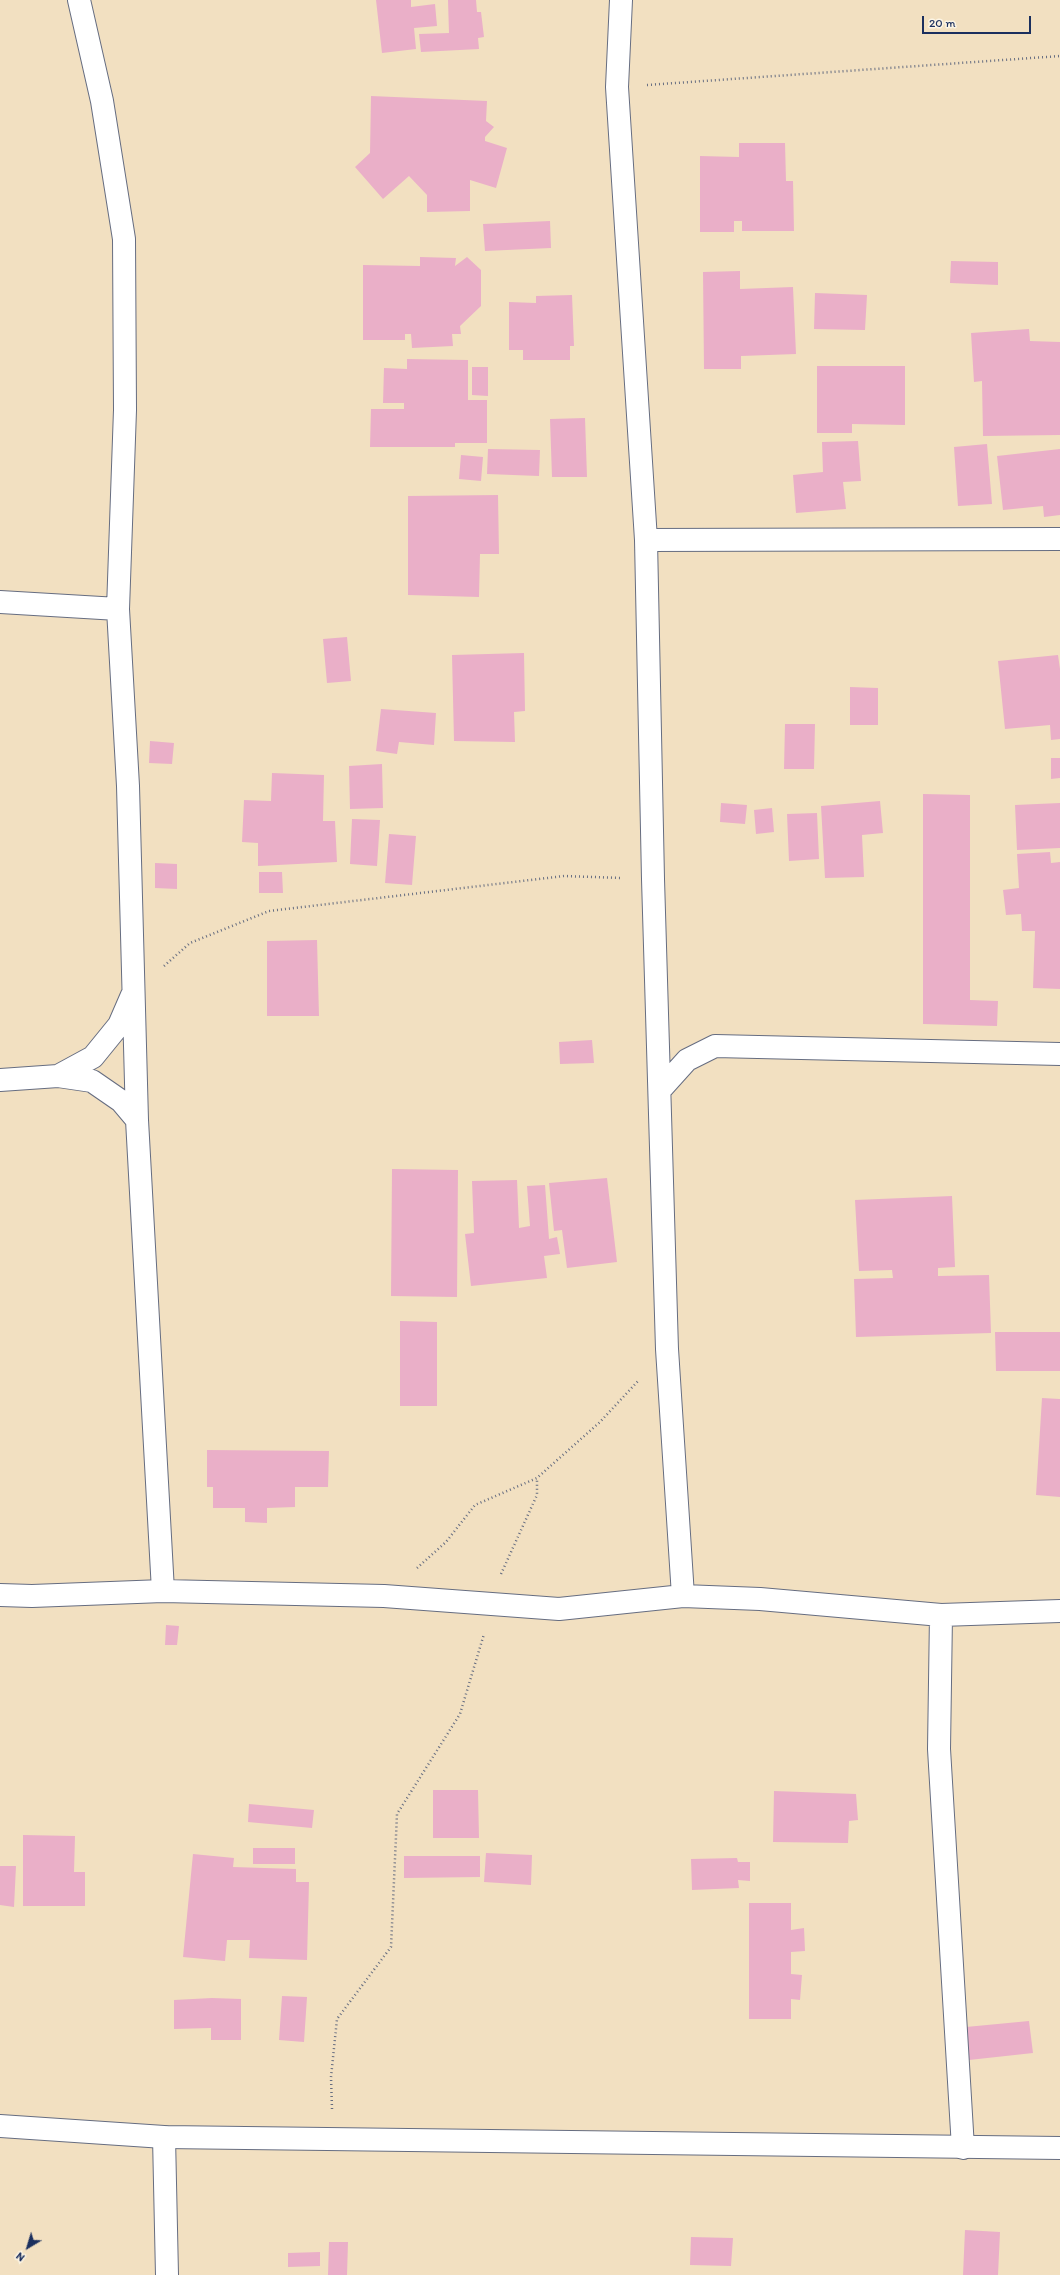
<!DOCTYPE html>
<style>
body{margin:0}
#map{position:relative;width:1060px;height:2275px;overflow:hidden;background:#f2e0c1;font-family:Itim,sans-serif}
canvas{display:block}
.north{position:absolute;left:8px;top:2227px;width:40px;height:40px;-webkit-text-stroke:3px #fcf5e5;paint-order:stroke;rotate:218deg;font-size:11px;font-weight:700;line-height:16px;text-align:center;color:#1b2f5e}
.north::after{content:'';display:block;margin:auto;width:14px;height:18px;background:#1b2f5e;clip-path:polygon(50% 0,100% 100%,50% 72%,0 100%)}
.scale{position:absolute;left:922px;top:16px;width:109px;height:18px;box-sizing:border-box;border:2px solid #1b2f5e;border-top:0;padding-left:5px;font-size:12px;line-height:14px;white-space:nowrap;color:#1b2f5e;-webkit-text-stroke:3px #fcf5e5;paint-order:stroke}
</style>
<div id="map">
<canvas width="1060" height="2275"></canvas>
<div class="north">N</div>
<div class="scale">20 m</div>
</div>
<script>
const ctx = document.querySelector('canvas').getContext('2d');
ctx.lineJoin = 'round';
function fillPath(path, color) {
  ctx.fillStyle = color;
  ctx.fill(path, 'evenodd');
}
function shape(rows) {
  const path = new Path2D();
  for (const r of rows) {
    path.moveTo(r[0], r[1]);
    for (let i = 2; i < r.length; i += 2) path.lineTo(r[i], r[i + 1]);
  }
  return path;
}
function stroke(path, color, width, dash) {
  ctx.strokeStyle = color;
  ctx.lineWidth = width;
  ctx.lineCap = dash ? 'butt' : 'round';
  ctx.setLineDash(dash || []);
  ctx.stroke(path);
}
fillPath(shape([
 [376,0,411,0,411,7,435,4,437,26,414,28,416,49,382,53],
 [448,0,476,0,477,12,481,12,484,37,478,38,479,49,421,52,419,34,449,33],
 [371,96,487,101,486,121,494,127,485,137,485,141,507,148,496,188,470,180,470,211,427,212,427,195,409,176,383,199,355,167,370,153],
 [739,143,785,143,786,181,793,181,794,231,742,231,742,221,734,221,734,232,700,232,700,156,739,157],
 [550,221,551,248,485,251,483,224],
 [420,257,456,258,455,266,467,257,481,270,481,306,460,326,461,334,452,334,453,346,412,348,411,334,405,334,405,340,363,340,363,265,420,266],
 [951,261,998,262,998,285,950,283],
 [740,271,740,289,793,287,796,354,741,356,741,369,704,369,703,272],
 [815,293,867,295,865,330,814,329],
 [572,295,574,346,570,346,570,360,523,360,523,350,509,350,509,302,536,303,536,296],
 [1029,329,1030,341,1060,342,1060,435,983,436,982,381,974,382,971,333],
 [407,359,468,360,468,400,487,400,487,443,455,443,455,447,370,447,371,409,404,409,404,403,383,403,384,368,407,369],
 [817,366,905,366,905,425,852,424,852,433,817,433],
 [472,367,488,367,488,396,472,395],
 [585,418,587,477,552,477,550,419],
 [858,441,861,481,843,482,846,509,796,513,793,475,823,472,822,442],
 [987,444,992,504,958,506,954,447],
 [488,449,540,450,539,476,487,474],
 [1060,449,1060,515,1044,517,1043,506,1003,510,997,456],
 [461,455,483,457,481,481,459,479],
 [498,495,499,554,480,554,479,597,408,595,408,496],
 [347,637,351,681,327,683,323,639],
 [524,653,525,711,514,712,515,742,454,741,452,655],
 [1058,655,1060,669,1060,739,1051,740,1050,725,1005,729,998,661],
 [850,687,878,688,878,725,850,725],
 [381,709,436,713,434,745,399,742,397,754,376,751],
 [785,724,815,724,814,769,784,769],
 [150,741,174,743,172,764,149,763],
 [1051,758,1060,758,1060,778,1051,779],
 [382,764,383,808,350,809,349,766],
 [272,773,324,775,323,821,335,821,337,862,258,866,258,843,242,842,244,800,271,801],
 [923,794,970,795,970,1000,998,1001,997,1026,923,1024],
 [880,801,883,833,862,835,864,877,825,878,821,806],
 [721,803,747,805,745,824,720,822],
 [1060,803,1060,848,1017,850,1015,805],
 [772,808,774,832,756,834,754,810],
 [817,813,819,859,789,861,787,814],
 [352,819,380,820,377,866,350,864],
 [389,834,416,836,412,885,385,883],
 [1050,852,1051,863,1060,862,1060,989,1033,988,1035,931,1022,931,1021,914,1006,915,1003,890,1019,888,1017,854],
 [155,863,177,864,177,889,155,888],
 [259,872,282,872,283,893,259,893],
 [317,940,319,1016,267,1016,267,941],
 [592,1040,594,1063,560,1064,559,1042],
 [392,1169,458,1170,457,1297,391,1296],
 [607,1178,617,1262,567,1268,562,1230,554,1231,549,1183],
 [517,1180,519,1228,530,1226,527,1186,545,1185,549,1239,557,1237,560,1254,544,1256,547,1278,471,1286,465,1234,474,1233,472,1181],
 [952,1196,955,1267,938,1268,938,1276,989,1275,991,1333,856,1337,854,1279,893,1278,892,1270,859,1271,855,1200],
 [400,1321,437,1322,437,1406,400,1406],
 [995,1332,1060,1332,1060,1371,996,1371],
 [1042,1398,1060,1399,1060,1497,1036,1495],
 [207,1450,329,1451,328,1487,295,1487,295,1507,267,1508,267,1523,245,1522,245,1508,213,1508,213,1487,207,1487],
 [166,1625,179,1626,177,1645,165,1645],
 [433,1790,478,1790,479,1838,433,1838],
 [774,1791,856,1794,858,1820,849,1821,848,1843,773,1842],
 [249,1804,314,1810,312,1828,248,1822],
 [23,1835,75,1836,74,1872,85,1872,85,1906,23,1906],
 [253,1848,295,1848,295,1864,253,1864],
 [486,1853,532,1855,531,1885,484,1882],
 [193,1854,234,1858,233,1867,296,1869,296,1882,309,1882,307,1960,249,1958,250,1940,227,1940,225,1961,183,1957],
 [404,1856,480,1856,480,1877,404,1878],
 [737,1858,738,1862,750,1862,750,1881,738,1880,739,1888,692,1890,691,1859],
 [0,1866,16,1866,14,1907,0,1905],
 [749,1903,791,1903,791,1930,804,1928,805,1951,791,1952,791,1974,802,1975,800,2000,791,1999,791,2019,749,2019],
 [282,1996,307,1997,304,2042,279,2040],
 [212,1998,241,1999,241,2040,211,2040,211,2028,174,2029,174,2000],
 [1029,2021,1033,2053,969,2060,966,2027],
 [965,2230,1000,2232,998,2275,963,2275],
 [691,2237,733,2238,731,2266,690,2265],
 [329,2242,348,2242,347,2275,328,2275],
 [320,2252,320,2266,288,2267,288,2253]
]), '#eaafc8');
const street = shape([
 [79,0,102,101,124,239,125,410,118,609,128,786,137,1120,163,1591],
 [621,0,617,87,646,540,653,879,667,1349,683,1596],
 [646,540,1060,539],
 [0,602,118,609],
 [58,1076,93,1057,119,1025,132,995],
 [0,1080,58,1076,92,1081,121,1101,137,1120],
 [660,1090,687,1060,715,1046,1060,1054],
 [0,1595,32,1596,163,1591,384,1596,559,1609,683,1596,760,1599,941,1615,1060,1611],
 [941,1615,939,1749,963,2148],
 [164,2137,167,2275]
]);
const secondary = shape([
 [0,2126,164,2137,1060,2148]
]);
stroke(street, '#666d81', 24);
stroke(secondary, '#666d81', 24);
stroke(shape([
 [647,85,1060,56],
 [164,966,190,943,269,911,564,876,622,878],
 [417,1568,446,1542,475,1505,537,1478,600,1422,639,1380],
 [501,1574,537,1495,537,1478],
 [332,2109,331,2077,337,2019,391,1947,397,1814,460,1714,484,1634]
]), '#666d81', 2.5, [1, 3]);
stroke(street, '#fff', 22);
stroke(secondary, '#fff', 22);
</script>
